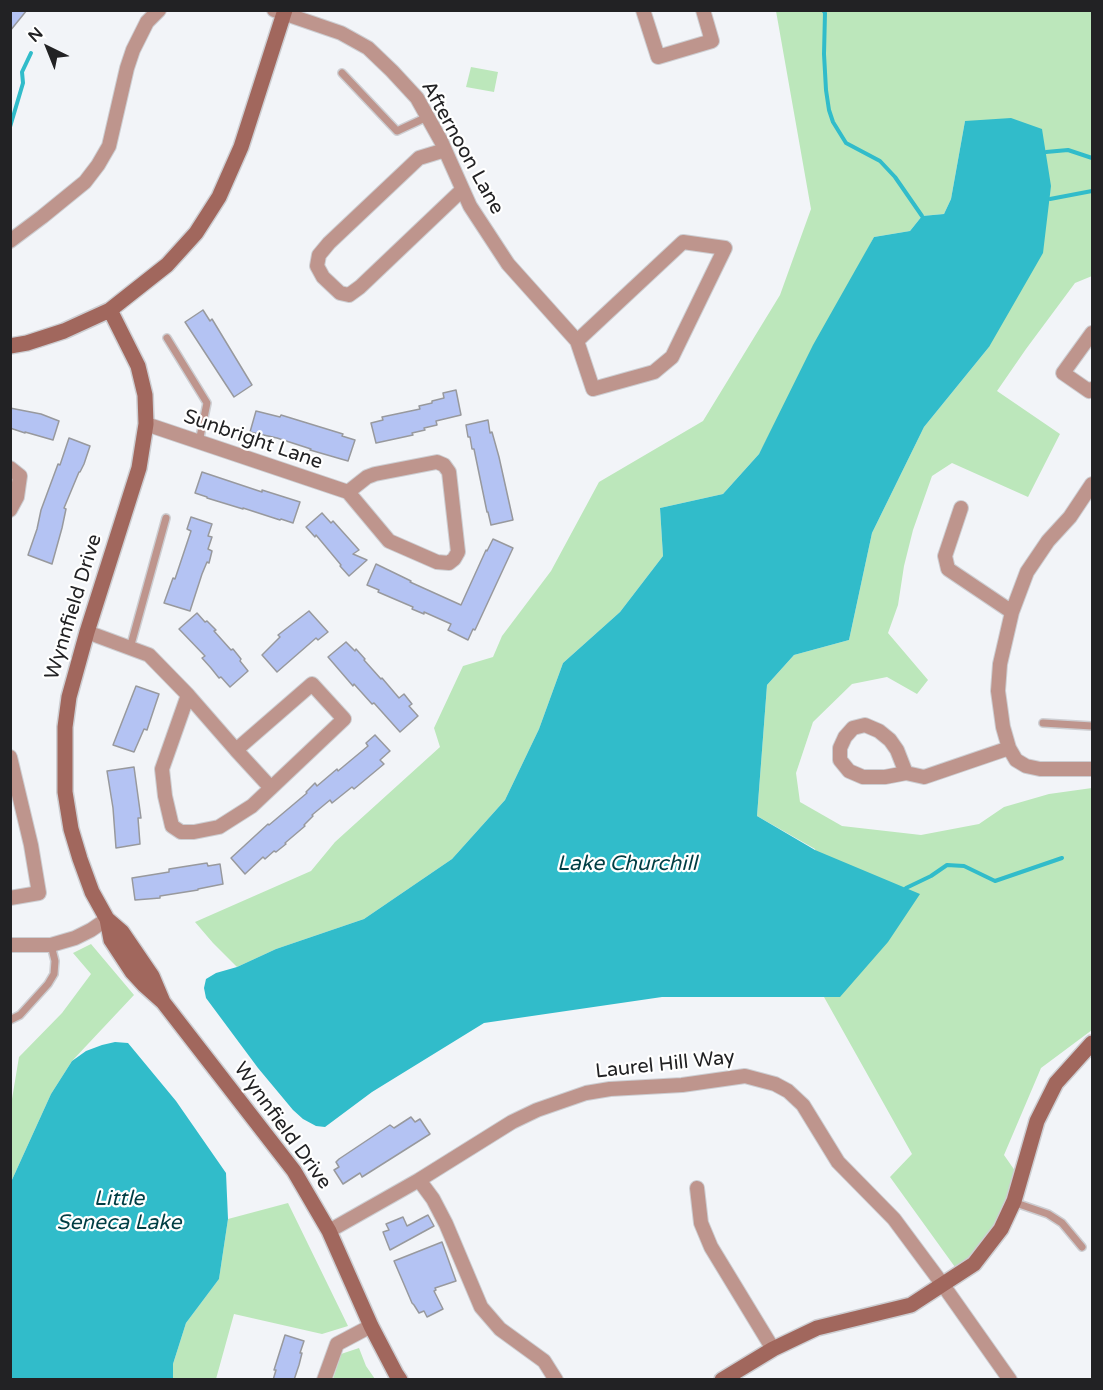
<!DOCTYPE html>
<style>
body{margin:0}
#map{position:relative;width:1103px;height:1390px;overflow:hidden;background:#f2f4f8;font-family:"Varela Round",sans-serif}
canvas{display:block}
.frame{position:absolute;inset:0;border:12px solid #222224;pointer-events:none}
.north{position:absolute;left:18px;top:18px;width:60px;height:60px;-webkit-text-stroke:4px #fff;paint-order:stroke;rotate:317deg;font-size:16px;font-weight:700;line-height:24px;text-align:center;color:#222224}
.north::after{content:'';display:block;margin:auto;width:21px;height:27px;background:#222224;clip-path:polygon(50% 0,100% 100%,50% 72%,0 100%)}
</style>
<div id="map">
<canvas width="1103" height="1390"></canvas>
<div class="frame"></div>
<div class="north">N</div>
</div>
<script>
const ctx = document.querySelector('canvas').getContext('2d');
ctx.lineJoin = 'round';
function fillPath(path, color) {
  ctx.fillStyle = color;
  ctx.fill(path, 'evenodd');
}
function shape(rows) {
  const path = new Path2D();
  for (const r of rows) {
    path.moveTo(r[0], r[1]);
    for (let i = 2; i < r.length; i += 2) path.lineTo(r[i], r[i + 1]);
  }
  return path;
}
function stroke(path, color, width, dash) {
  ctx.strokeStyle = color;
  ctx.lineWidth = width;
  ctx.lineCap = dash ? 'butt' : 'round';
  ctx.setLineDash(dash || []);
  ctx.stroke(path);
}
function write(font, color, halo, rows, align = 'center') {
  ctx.font = font + ' "Varela Round",sans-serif';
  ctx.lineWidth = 4.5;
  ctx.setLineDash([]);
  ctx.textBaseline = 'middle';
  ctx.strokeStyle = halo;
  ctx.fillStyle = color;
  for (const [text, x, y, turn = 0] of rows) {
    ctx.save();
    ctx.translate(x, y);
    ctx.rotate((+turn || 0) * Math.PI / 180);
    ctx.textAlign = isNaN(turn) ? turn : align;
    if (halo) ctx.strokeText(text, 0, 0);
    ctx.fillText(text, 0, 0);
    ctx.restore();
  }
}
fillPath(shape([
 [776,11,1092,11,1092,276,1075,283,1026,349,997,391,1060,434,1028,497,952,463,932,476,913,530,904,566,898,605,888,633,928,680,917,694,887,677,852,684,813,722,796,773,800,802,842,826,921,835,979,824,1004,807,1049,794,1092,788,1092,1030,1041,1068,1004,1155,1020,1178,1001,1229,960,1274,890,1177,912,1154,824,997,840,997,815,849,757,816,767,685,794,655,849,640,872,533,924,427,989,347,965,121,951,199,944,214,922,216,910,231,874,237,759,454,723,494,660,508,663,556,620,612,563,663,539,729,505,800,452,859,364,919,276,949,237,967,213,943,195,922,311,871,335,842,440,747,434,728,463,666,493,657,502,636,551,571,599,482,703,421,780,295,811,209],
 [471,67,498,72,494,92,466,87],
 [91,944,134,995,72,1061,51,1094,11,1182,11,1105,19,1057,62,1013,91,974,73,953],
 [288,1203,348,1326,322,1334,234,1314,216,1379,173,1380,173,1364,186,1323,219,1279,228,1219],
 [359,1348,366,1366,375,1379,333,1379,341,1354]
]), '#bce7bb');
fillPath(shape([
 [1011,118,1042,129,1051,186,1043,253,989,347,924,427,872,533,849,640,794,655,767,685,757,816,815,850,920,894,888,942,840,997,662,997,484,1023,372,1092,325,1127,316,1126,303,1119,293,1110,258,1068,206,998,204,988,206,979,216,973,237,967,276,949,364,919,452,859,505,800,539,729,563,663,620,612,663,556,660,508,723,494,759,454,813,345,874,237,910,231,922,216,944,214,951,199,965,121],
 [115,1042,128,1043,176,1101,226,1173,228,1219,219,1279,186,1323,173,1364,173,1379,11,1379,11,1182,51,1094,72,1061,86,1051,102,1045]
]), '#31bcca');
stroke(shape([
 [823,10,825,13,824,54,826,90,829,110,833,122,846,143,880,161,895,177,922,216],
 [10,127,23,83,22,72,31,53],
 [1046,152,1068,150,1092,158],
 [1050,199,1092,191],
 [906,888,931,876,947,865,964,866,995,881,1062,858]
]), '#31bcca', 4);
const building = shape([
 [10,10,27,10,10,31,10,10],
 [203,310,210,321,212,319,252,385,234,397,185,322,203,310],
 [456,390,461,415,436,421,437,425,424,428,425,430,412,433,413,435,376,443,371,423,383,420,382,417,420,409,419,406,432,403,432,401,444,398,443,393,456,390],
 [10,408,41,414,59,421,53,440,25,432,25,433,10,428,10,408],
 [256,411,280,417,281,415,343,434,342,436,355,440,348,461,310,450,311,449,277,438,250,432,256,411],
 [488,420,490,433,492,432,499,457,513,520,491,525,488,512,487,512,474,449,472,449,470,437,468,437,466,425,488,420],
 [69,438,90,446,84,464,80,472,79,472,64,508,66,509,62,528,52,564,28,555,37,529,41,510,58,464,60,465,69,438],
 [202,472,262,492,262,490,300,502,293,523,281,519,280,520,243,508,243,509,207,498,207,497,195,493,202,472],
 [322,513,331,523,333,521,359,550,353,554,367,560,349,576,340,566,341,565,316,535,315,537,306,527,322,513],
 [191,517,212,524,208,536,212,537,208,549,212,551,209,563,207,562,202,574,190,611,164,603,173,578,175,579,191,531,187,529,191,517],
 [493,539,513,548,475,630,473,629,468,640,448,630,451,624,424,612,424,614,412,609,413,607,378,592,379,590,367,585,376,564,411,581,410,582,461,605,486,550,487,551,493,539],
 [309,611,328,632,318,640,316,638,277,672,262,655,280,637,278,635,309,611],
 [197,613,205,622,207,621,216,630,214,631,231,650,233,649,241,659,240,661,248,671,230,687,221,677,219,678,211,668,202,658,205,656,179,629,197,613],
 [346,642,355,651,356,649,365,659,364,660,381,679,382,678,399,698,404,694,412,704,409,706,418,716,400,732,374,703,372,704,354,684,353,686,328,657,346,642],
 [136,686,159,694,147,730,144,729,134,752,113,745,136,686],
 [375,735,390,751,380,760,384,764,354,789,352,787,332,803,330,800,312,815,313,816,304,825,305,826,285,843,286,844,276,852,274,851,265,859,263,857,245,874,231,858,268,824,269,825,307,793,306,792,315,783,317,786,337,769,338,771,368,746,366,743,375,735],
 [134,767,141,818,138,818,140,844,116,848,113,808,107,771,134,767],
 [207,863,208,866,220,864,223,884,198,889,198,890,160,896,160,898,135,900,132,878,169,872,169,869,207,863],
 [411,1117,415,1122,420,1119,430,1134,362,1177,360,1173,343,1184,334,1170,339,1167,336,1162,339,1159,390,1125,394,1128,411,1117],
 [428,1215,434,1226,390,1250,383,1232,389,1230,386,1224,403,1217,407,1226,428,1215],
 [442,1242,456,1281,435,1288,436,1290,434,1291,443,1309,427,1317,424,1311,419,1313,414,1305,412,1303,394,1261,442,1242],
 [285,1335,304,1341,300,1353,302,1353,299,1365,294,1380,273,1380,276,1370,274,1370,285,1335]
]);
fillPath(building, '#b4c3f3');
stroke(building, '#98999d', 1.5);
const lane = shape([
 [342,73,397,131,427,117],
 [167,338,207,403,199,442],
 [130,648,166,518],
 [1043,723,1092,726],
 [10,1020,20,1015,48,984,54,974,55,961,51,945],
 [1013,1202,1048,1214,1062,1223,1082,1247]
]);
const street = shape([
 [274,10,341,33,368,48,392,71,417,98,441,141,470,206,508,264,577,341,593,389,654,372,672,357,725,248,683,242,577,341],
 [643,10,658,57,712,41,703,10],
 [445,150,419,158,329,243,319,255,317,266,323,277,340,293,349,295,360,287,462,190],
 [10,241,42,217,85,182,98,165,109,146,127,68,133,50,147,22,159,10],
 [1092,333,1063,373,1089,391,1092,389],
 [146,424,348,492,389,541,437,562,449,563,454,559,458,552,449,472,444,465,437,462,375,474,367,477,348,492],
 [10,468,20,476,17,497,10,510],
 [1092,484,1070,517,1048,541,1027,572,1012,612,1000,664,998,691,1003,727,1009,748,1016,760,1026,766,1040,769,1092,769],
 [961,508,945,556,948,569,1012,612],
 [87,632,149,655,188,695,162,769,165,796,172,826,181,832,194,832,219,827,252,806,344,719,312,684,236,750,188,695],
 [236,750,271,788],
 [10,757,31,845,39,893,10,898],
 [906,773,897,750,890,740,879,731,865,725,853,728,845,737,840,748,840,760,849,771,863,777,885,777,906,773,924,777,1009,748],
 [10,945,51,945,75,938,91,930,107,919],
 [419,1180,433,1199,446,1224,481,1307,500,1329,544,1361,556,1380],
 [697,1188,701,1223,711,1247,773,1349],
 [329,1231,419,1180,512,1122,537,1110,586,1093,610,1089,682,1085,745,1076,775,1084,788,1091,803,1105,838,1162,894,1219,943,1285,1010,1380],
 [324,1380,337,1344,371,1326]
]);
const secondary = shape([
 [110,310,138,366,145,395,146,424,139,468,87,632,69,697,65,727,65,792,71,829,80,859,92,892,107,919,122,932,152,976,163,1002],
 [10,346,27,343,64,331,110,310,167,265,196,233,219,197,241,147,285,10],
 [107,919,111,940,132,972,144,985,163,1002,294,1171,329,1231,371,1326,396,1374,400,1380],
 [722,1380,773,1349,817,1328,911,1305,974,1264,1001,1229,1014,1201,1037,1121,1056,1083,1092,1043]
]);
stroke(lane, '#cdced2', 10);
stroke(street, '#cdced2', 16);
stroke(secondary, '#cdced2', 18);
stroke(lane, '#be958d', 7);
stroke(street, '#be958d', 14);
stroke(secondary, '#a1675d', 15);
write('20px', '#222224', '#fff', [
 ["Afternoon Lane",462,148,61],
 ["Sunbright Lane",253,440,19],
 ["Wynnfield Drive",74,607,-73],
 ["Laurel Hill Way",665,1065,-6],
 ["Wynnfield Drive",282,1126,54]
]);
write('italic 21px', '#003e44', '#fff', [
 ["Lake Churchill",627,864],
 ["Little",119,1199],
 ["Seneca Lake",119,1223]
]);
</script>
